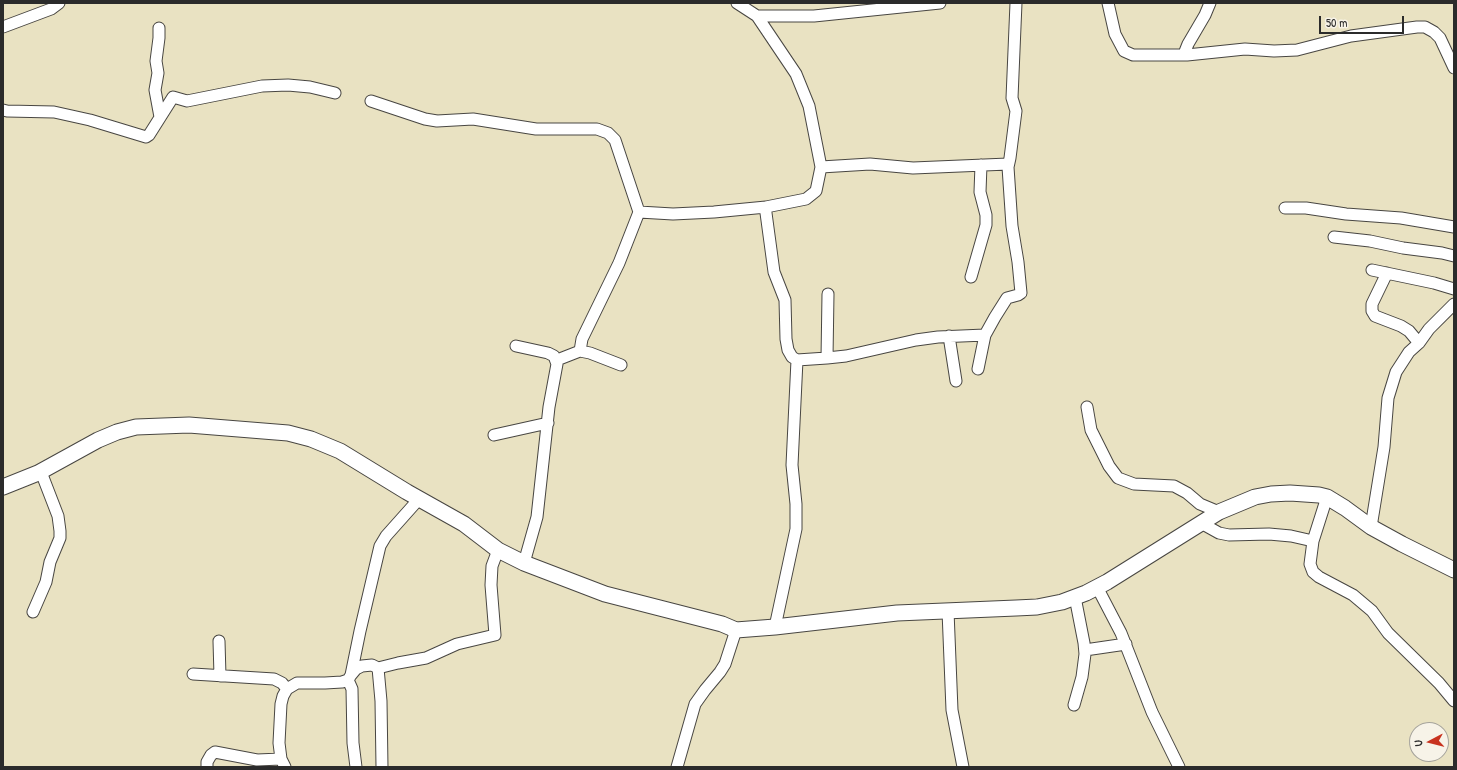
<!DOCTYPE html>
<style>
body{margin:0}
#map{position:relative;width:1457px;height:770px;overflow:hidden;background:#e9e2c2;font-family:"Patrick Hand",sans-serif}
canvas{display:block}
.frame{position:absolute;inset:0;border:4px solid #2b2b2b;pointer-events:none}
.north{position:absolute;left:1409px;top:722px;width:40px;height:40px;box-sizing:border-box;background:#f7f3e8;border:1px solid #a5a39c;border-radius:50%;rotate:263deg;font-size:11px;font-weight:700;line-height:16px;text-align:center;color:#2b2b2b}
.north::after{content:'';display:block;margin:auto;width:14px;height:18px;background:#c8321e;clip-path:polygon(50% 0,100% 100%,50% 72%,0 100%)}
.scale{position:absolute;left:1319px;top:16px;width:85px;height:18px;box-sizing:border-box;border:2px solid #2b2b2b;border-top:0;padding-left:5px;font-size:12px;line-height:14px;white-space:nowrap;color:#2b2b2b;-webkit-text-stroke:3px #f7f3e8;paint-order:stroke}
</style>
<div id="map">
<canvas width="1457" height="770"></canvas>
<div class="frame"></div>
<div class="north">U</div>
<div class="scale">50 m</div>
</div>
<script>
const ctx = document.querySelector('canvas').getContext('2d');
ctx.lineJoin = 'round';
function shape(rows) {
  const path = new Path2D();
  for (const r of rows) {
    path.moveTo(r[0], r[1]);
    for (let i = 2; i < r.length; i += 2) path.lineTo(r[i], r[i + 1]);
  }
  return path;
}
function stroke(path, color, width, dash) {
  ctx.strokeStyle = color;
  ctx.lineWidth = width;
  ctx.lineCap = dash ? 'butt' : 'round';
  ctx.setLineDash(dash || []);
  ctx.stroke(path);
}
const street = shape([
 [737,3,757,16,796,74,809,106,821,167,816,191,806,199,766,207,766,213,774,272,785,300,786,339,788,350,792,357,797,360,827,358],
 [1108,3,1115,34,1124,51,1133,55,1187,55,1245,49,1274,51,1297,50,1351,36,1417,27,1425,27,1434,32,1440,38,1454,68],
 [757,16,814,16,940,3],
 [3,27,51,9,59,3],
 [159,28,159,38,156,61,158,73,155,90,160,117],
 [1184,54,1188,44,1205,15,1210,3],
 [371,101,425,119,437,121,473,119,536,129,597,129,608,133,615,140,639,212,673,214,714,212,766,207],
 [3,110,7,111,54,112,90,120,146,137,149,135,173,97,187,101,262,86,288,85,310,87,335,93],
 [821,167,870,164,913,168,1008,164],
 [1285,208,1306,208,1346,214,1401,218,1454,227],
 [1334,237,1370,241,1403,248,1442,253,1454,256],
 [1372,270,1434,283,1454,289],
 [1387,273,1372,304,1372,311,1375,316,1401,326,1409,331,1419,343],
 [971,277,986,225,986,215,980,192,981,165],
 [828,294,827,358,846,356,916,340,938,337,985,335],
 [949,336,956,381],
 [516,346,548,353,554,356,557,364,549,407,537,517,524,563],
 [580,351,582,339,619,263,639,212],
 [557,360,580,351,590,353,621,365],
 [978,369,985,335,995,317,1007,298,1018,295,1021,293,1018,262,1012,226,1008,167,1010,158,1016,111,1012,98,1016,3],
 [1087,407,1091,430,1109,466,1118,478,1134,484,1174,486,1187,493,1200,504,1219,512],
 [494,435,548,423],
 [1327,497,1313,541,1310,564,1313,572,1319,577,1353,595,1372,611,1388,633,1439,683,1454,701],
 [1201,523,1219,533,1229,535,1269,534,1291,536,1313,541],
 [1371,527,1384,447,1388,398,1396,372,1409,352,1419,343,1429,329,1454,304],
 [1097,587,1121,633,1152,712,1179,767],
 [948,611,952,710,963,767],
 [33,612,46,582,50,562,60,538,60,531,58,516,41,472],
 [775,627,796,529,796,504,792,465,797,360],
 [219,641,220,676],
 [1085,650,1126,644],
 [378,668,398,663,426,658,457,644,495,635,491,585,492,566,498,550],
 [193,674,274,679,282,683,287,689],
 [351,675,356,669,362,666,372,665,378,668,381,701,382,767],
 [348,680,352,689,353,743,356,767],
 [1074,705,1082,677,1085,654,1084,643,1075,597],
 [207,767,207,762,211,755,215,752,257,760,281,759],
 [285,767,281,759,279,743,281,704,283,696,287,689,297,683,325,683,342,682,348,680,351,675,360,631,380,546,386,536,419,499],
 [677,767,695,704,705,690,720,672,725,664,736,630]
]);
const secondary = shape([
 [3,487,38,473,98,440,117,432,136,427,189,425,288,433,311,439,340,451,407,492,464,524,498,550,524,563,605,594,722,624,736,630,775,627,897,613,1016,608,1037,607,1062,602,1086,593,1107,582,1219,512,1255,497,1271,494,1290,493,1319,495,1327,497,1345,508,1371,527,1402,544,1454,570]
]);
stroke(street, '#484642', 13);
stroke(secondary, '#484642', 17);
stroke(street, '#fff', 11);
stroke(secondary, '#fff', 15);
</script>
